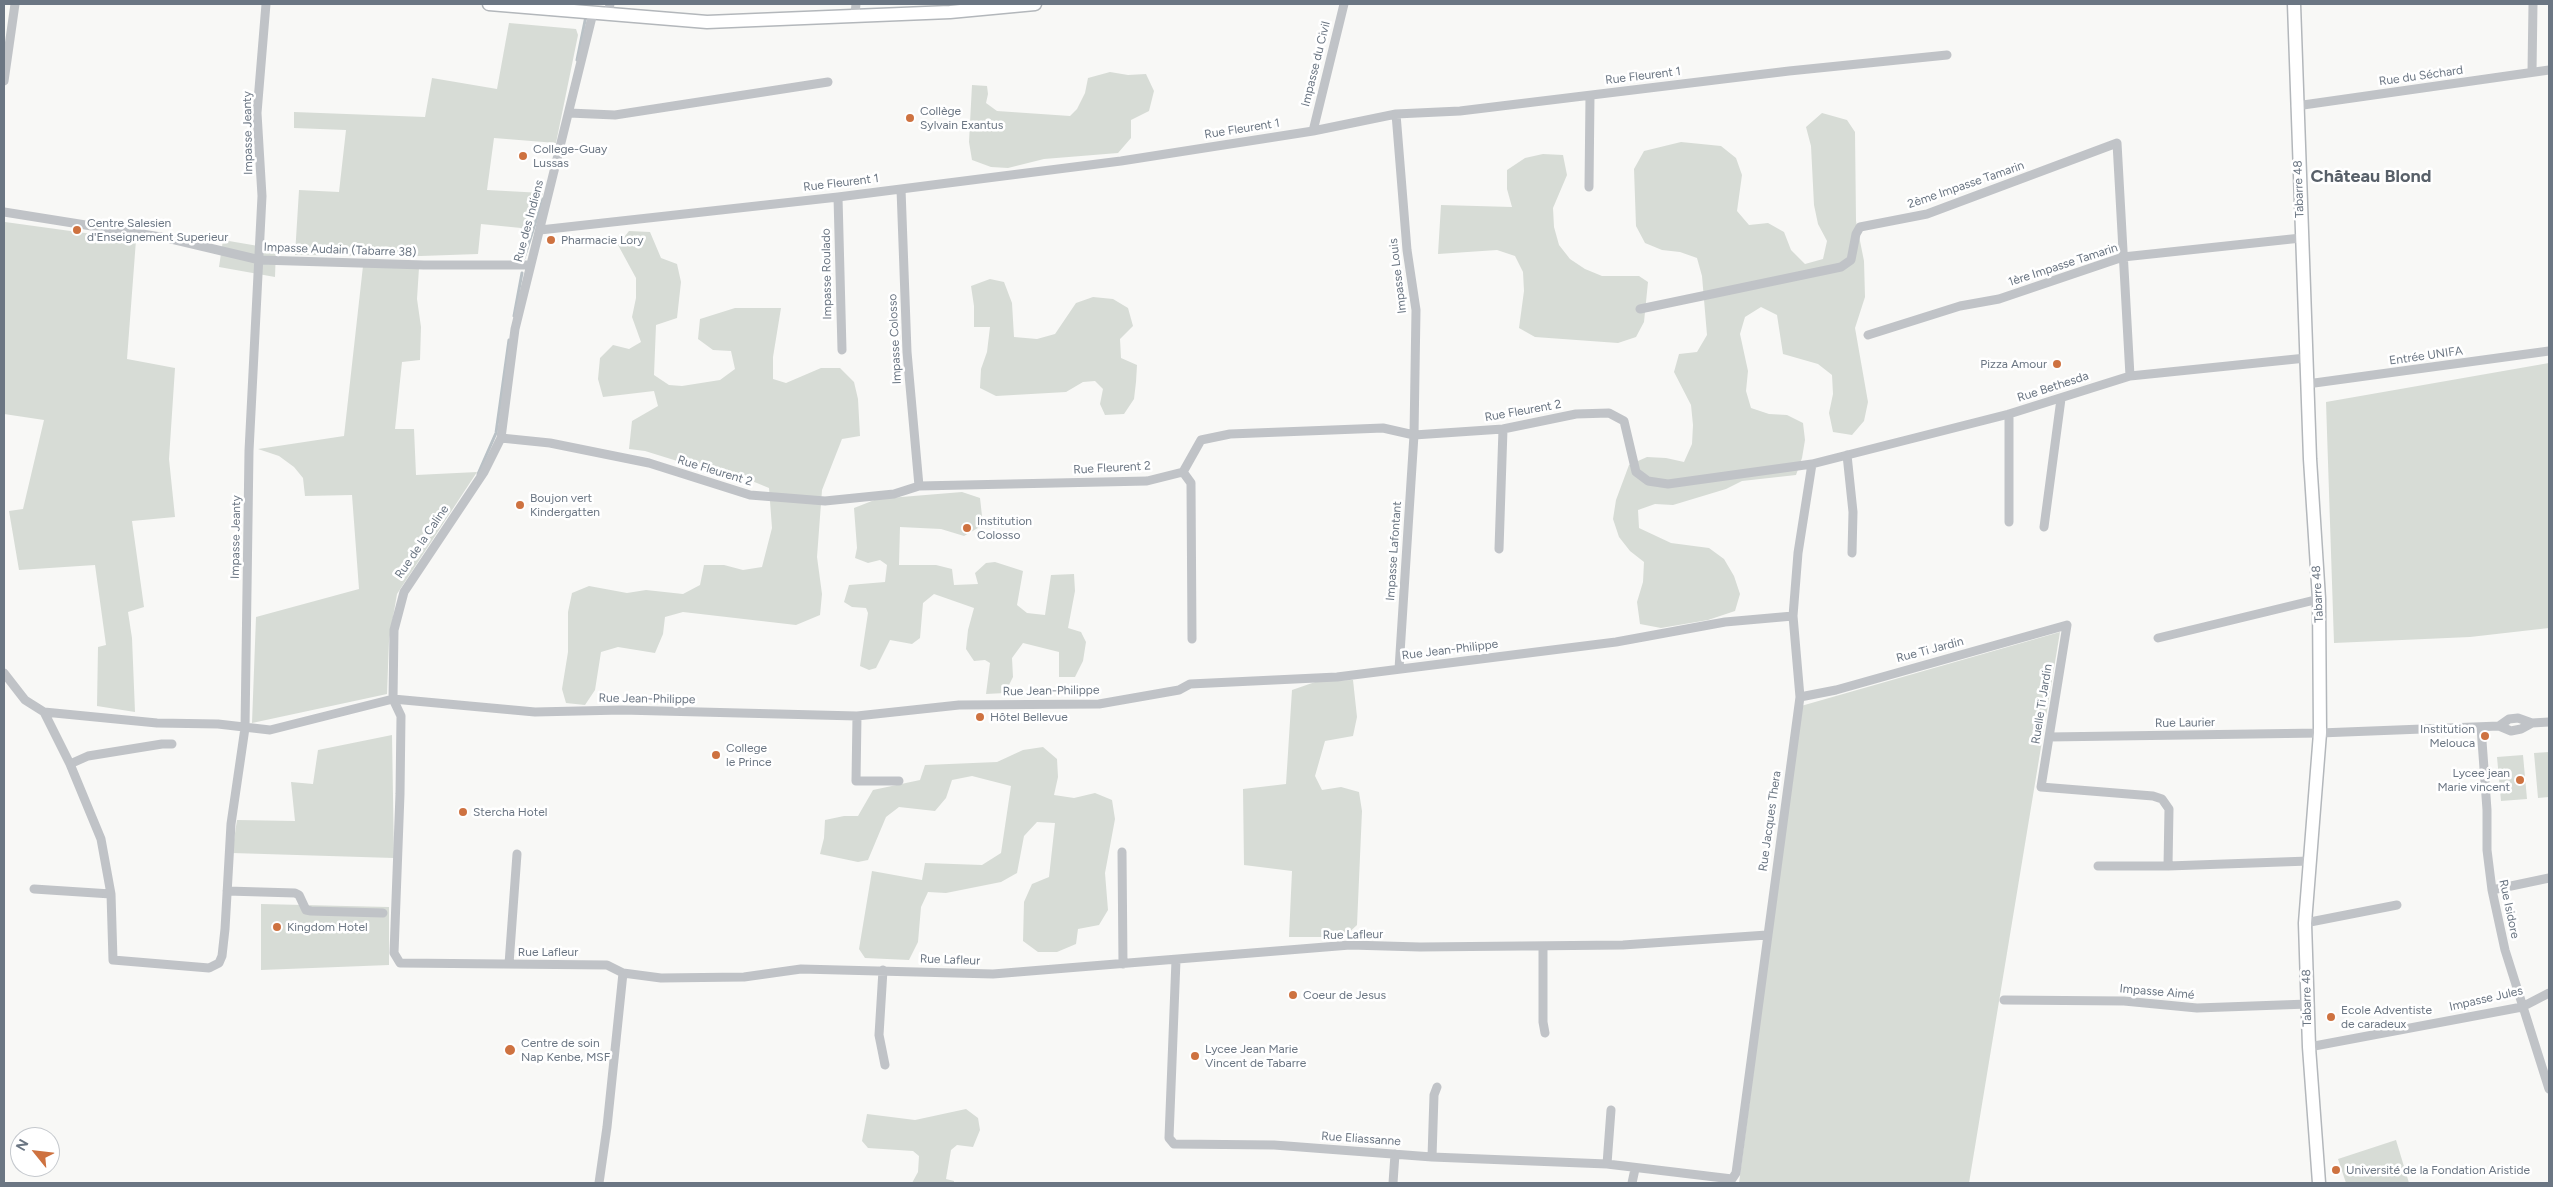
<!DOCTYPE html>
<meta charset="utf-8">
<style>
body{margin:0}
#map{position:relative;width:2553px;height:1187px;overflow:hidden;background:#f8f8f6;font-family:Figtree,sans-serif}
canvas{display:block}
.frame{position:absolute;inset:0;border:5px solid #6b7683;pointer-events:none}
.north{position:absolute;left:10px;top:1127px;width:50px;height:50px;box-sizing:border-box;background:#fff;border:1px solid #c4c8cd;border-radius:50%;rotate:299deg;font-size:14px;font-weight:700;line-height:20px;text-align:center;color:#6b7683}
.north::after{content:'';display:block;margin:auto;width:18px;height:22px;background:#ce7240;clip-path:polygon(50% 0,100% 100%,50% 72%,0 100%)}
</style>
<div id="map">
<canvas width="2553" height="1187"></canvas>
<div class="frame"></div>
<div class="north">N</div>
</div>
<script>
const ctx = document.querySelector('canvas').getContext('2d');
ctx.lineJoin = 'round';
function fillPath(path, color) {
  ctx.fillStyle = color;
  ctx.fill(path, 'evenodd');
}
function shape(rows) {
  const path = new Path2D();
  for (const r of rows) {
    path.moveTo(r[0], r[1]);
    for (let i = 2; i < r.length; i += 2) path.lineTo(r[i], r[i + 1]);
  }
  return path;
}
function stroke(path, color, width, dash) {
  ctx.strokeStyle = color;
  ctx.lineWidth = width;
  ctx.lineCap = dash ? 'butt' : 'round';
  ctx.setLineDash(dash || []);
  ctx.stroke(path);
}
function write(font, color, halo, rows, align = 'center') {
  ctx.font = font + ' Figtree,sans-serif';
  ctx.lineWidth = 5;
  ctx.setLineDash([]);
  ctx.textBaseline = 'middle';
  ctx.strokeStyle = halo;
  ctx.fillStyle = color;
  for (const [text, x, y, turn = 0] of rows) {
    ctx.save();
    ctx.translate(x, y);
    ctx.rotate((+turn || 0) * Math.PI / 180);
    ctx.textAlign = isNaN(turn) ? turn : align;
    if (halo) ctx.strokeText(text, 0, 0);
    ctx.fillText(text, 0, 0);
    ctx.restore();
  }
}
fillPath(shape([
 [509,23,576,29,578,35,556,143,494,138,487,190,543,193,531,229,481,224,478,254,421,256,295,255,299,190,339,192,346,130,294,128,294,112,425,117,432,78,497,89],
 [1110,72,1128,75,1146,74,1154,91,1149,111,1131,120,1131,138,1118,153,1044,159,1008,168,991,167,972,160,969,142,972,85,987,86,988,94,986,103,997,111,1070,116,1077,109,1085,93,1088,78],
 [1822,113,1847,120,1855,132,1856,221,1864,261,1865,297,1855,328,1868,402,1864,421,1852,435,1833,432,1829,413,1833,394,1832,375,1818,364,1783,354,1777,315,1761,307,1745,317,1740,334,1748,371,1746,391,1751,408,1769,414,1787,415,1803,423,1805,440,1802,458,1796,475,1742,481,1726,489,1673,505,1655,504,1638,510,1639,528,1671,543,1709,548,1724,559,1734,576,1740,594,1735,611,1708,620,1661,628,1640,624,1637,602,1643,582,1644,562,1630,551,1619,537,1613,519,1616,500,1629,465,1647,457,1666,458,1684,462,1692,444,1693,425,1691,405,1674,372,1679,354,1697,352,1707,335,1702,276,1697,258,1680,252,1662,250,1645,243,1636,226,1634,169,1644,151,1681,142,1721,146,1736,158,1742,175,1737,211,1749,225,1768,223,1784,232,1791,250,1805,264,1823,259,1827,241,1818,224,1814,205,1811,146,1806,127],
 [1543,154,1563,155,1567,175,1553,208,1554,227,1559,245,1570,259,1585,269,1602,276,1639,276,1648,282,1644,322,1636,337,1618,343,1535,337,1519,328,1524,291,1523,272,1515,256,1497,250,1438,254,1441,205,1512,207,1507,189,1507,170,1525,158],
 [5,222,136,240,127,359,175,368,169,459,175,517,132,521,144,607,128,612,132,638,135,712,97,706,98,647,106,645,95,565,19,570,9,511,23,509,44,420,4,414],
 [629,231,650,232,661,258,677,264,681,282,677,318,656,325,654,375,669,385,682,386,720,380,735,369,731,351,713,350,698,339,700,319,735,308,781,308,773,357,773,379,786,383,821,368,840,368,854,382,858,399,860,436,842,439,822,490,817,557,822,594,820,615,796,625,683,612,665,617,663,634,655,653,618,647,601,652,595,690,585,705,566,703,562,689,568,652,568,612,572,593,589,586,627,593,646,590,683,594,700,585,704,565,724,565,743,570,762,567,772,528,769,488,752,481,716,473,645,451,629,449,632,421,658,406,654,391,603,397,598,379,600,358,613,345,629,349,641,342,632,317,636,298,636,278,618,245],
 [223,240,276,249,275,277,219,267],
 [363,266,419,268,417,299,421,327,420,360,402,362,395,429,414,429,416,475,477,472,397,594,389,641,387,694,252,723,256,617,359,589,352,495,305,496,303,478,294,467,279,456,258,449,344,436],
 [990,279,1004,282,1012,303,1014,337,1037,339,1055,334,1076,303,1093,297,1113,299,1128,308,1133,326,1120,339,1121,358,1137,365,1136,382,1134,399,1124,414,1105,415,1100,404,1103,389,1095,381,1083,382,1066,392,996,396,980,388,981,369,987,352,990,327,974,327,974,306,971,286],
 [2549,363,2549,628,2470,637,2334,643,2326,402],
 [962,492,980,498,983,525,964,536,941,529,900,527,899,565,936,565,952,569,954,585,978,584,975,573,986,563,995,562,1023,571,1017,605,1027,613,1045,615,1051,575,1074,574,1075,591,1068,628,1081,632,1086,642,1083,661,1075,677,1059,677,1059,652,1023,643,1012,658,1013,677,1005,693,986,694,990,663,985,660,974,661,966,649,968,630,974,608,934,594,923,603,920,638,912,644,890,640,876,668,869,670,860,666,868,613,866,608,852,607,844,602,849,585,885,582,887,565,880,560,868,563,855,558,857,548,854,508,877,499],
 [2060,632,1969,1183,1739,1183,1801,706],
 [1353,680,1357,717,1353,736,1325,741,1315,776,1322,790,1341,787,1359,792,1362,811,1357,925,1344,937,1289,937,1292,871,1244,865,1243,789,1286,784,1292,690,1318,681],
 [392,735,394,858,232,853,237,820,295,821,291,782,313,784,318,750],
 [1043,747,1057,759,1058,777,1054,795,1074,798,1095,793,1112,800,1115,819,1105,873,1108,910,1099,925,1078,929,1076,944,1057,952,1038,952,1023,941,1024,902,1032,884,1049,877,1055,823,1037,822,1024,836,1017,873,1001,882,946,893,928,892,921,907,918,942,909,960,865,958,859,949,872,871,922,880,925,863,982,865,1001,853,1011,786,972,776,952,780,946,798,935,811,899,807,886,817,868,860,858,862,820,854,824,838,825,820,844,816,858,816,873,790,920,780,925,765,997,762,1023,750],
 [2549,752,2549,797,2538,798,2534,753],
 [2523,755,2527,799,2501,801,2497,757],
 [261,904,389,907,389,965,261,970],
 [966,1109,978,1118,980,1130,973,1147,957,1145,951,1150,946,1179,954,1181,954,1183,912,1183,918,1172,919,1156,913,1151,868,1148,862,1141,867,1114,915,1120],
 [2396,1140,2409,1183,2346,1183,2338,1159]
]), '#d7dcd6');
stroke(shape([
 [577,60,586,16],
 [524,258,543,199],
 [514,316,522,273],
 [478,474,496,433,509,340]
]), '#b9c1c6', 3);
const secondary = shape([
 [489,4,707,22,950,12,1035,4],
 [2294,4,2310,459,2319,599,2320,733,2305,923,2309,1047,2319,1183]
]);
stroke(secondary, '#b3b7bb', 15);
stroke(shape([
 [593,13,515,329,501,438,484,472,404,592,394,630,393,699,401,716,400,794,394,953,400,963,607,965,623,973,661,978,744,977,801,969,993,974,1350,945,1420,947,1623,945,1767,935],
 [855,14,856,4],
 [608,15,610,4],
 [2532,72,2533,4],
 [4,81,15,4],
 [2296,106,2549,70],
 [569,113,615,115,828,82],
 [1396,114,1407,250,1416,310,1414,435,1399,669],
 [1313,131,1344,4],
 [1589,187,1590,96],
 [901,189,907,352,919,486],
 [838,197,842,350],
 [4,212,167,238,260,260,424,265,530,265],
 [540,230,838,197,1121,161,1313,131,1396,114,1460,111,1789,71,1947,55],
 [1640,309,1841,267,1851,260,1856,234,1860,227,1927,214,2117,143,2130,376],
 [1868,335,1960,306,1999,299,2123,257,2301,238],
 [2307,384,2549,351],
 [501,438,550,443,649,463,750,495,825,501,894,494,919,486,1147,481,1183,472,1201,440,1230,434,1383,428,1414,435,1503,429,1576,414,1609,413,1624,421,1636,472,1648,481,1668,484,1812,464,2009,414,2130,376,2306,358],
 [1847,455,1853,512,1852,553],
 [1183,472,1191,483,1192,639],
 [2009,522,2009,414],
 [2044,527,2061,399],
 [1499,549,1503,429],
 [2158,638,2319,599],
 [4,673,25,700,44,712,70,764,101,839,111,894,113,960,209,968,219,963,222,956,225,929,231,824,245,728,249,451,262,196,257,113,266,4],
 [1800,697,1836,690,2067,625,2041,787,2153,796,2162,799,2169,809,2168,866],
 [44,712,157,723,218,724,270,730,393,699,535,712,622,710,857,716,959,705,1099,704,1179,690,1190,684,1337,677,1616,642,1725,622,1793,616],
 [857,716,856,781,899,781],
 [2499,726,2509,719,2518,718,2532,723],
 [2481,727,2487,810,2487,850,2492,890,2505,950,2549,1089],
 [2049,737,2320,733,2499,726,2511,731,2521,729,2532,723,2549,722],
 [70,764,88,756,162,744,172,744],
 [1122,852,1123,964],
 [2098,866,2168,866,2309,861],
 [34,889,111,894],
 [2492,890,2549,878],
 [227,891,295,893,299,895,306,910,311,911,383,913],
 [2305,923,2397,905],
 [1543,946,1543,1022,1545,1033],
 [1176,960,1169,1138,1174,1144,1274,1145,1432,1157,1607,1164,1732,1179,1736,1173,1800,697,1793,616,1798,553,1812,464],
 [509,964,517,854],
 [883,970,879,1035,885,1065],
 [2004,1000,2124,1001,2197,1008,2308,1004],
 [2309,1047,2522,1007,2549,993],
 [1432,1157,1434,1095,1437,1087],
 [1607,1164,1611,1110],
 [599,1183,607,1127,623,973],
 [1393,1183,1395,1154],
 [1632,1183,1635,1169]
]), '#c0c3c7', 9);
stroke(secondary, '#fff', 12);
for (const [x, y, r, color] of [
 [910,118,5,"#ce7240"],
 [523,156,5,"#ce7240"],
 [77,230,5,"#ce7240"],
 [551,240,5,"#ce7240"],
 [2057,364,5,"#ce7240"],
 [520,505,5,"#ce7240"],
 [967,528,5,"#ce7240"],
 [980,717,5,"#ce7240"],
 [2485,736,5,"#ce7240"],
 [716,755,5,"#ce7240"],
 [2520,780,5,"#ce7240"],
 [463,812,5,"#ce7240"],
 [277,927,5,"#ce7240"],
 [1293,995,5,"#ce7240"],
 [2331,1017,5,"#ce7240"],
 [510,1050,6,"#ce7240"],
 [1195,1056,5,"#ce7240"],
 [2336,1170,5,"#ce7240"]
]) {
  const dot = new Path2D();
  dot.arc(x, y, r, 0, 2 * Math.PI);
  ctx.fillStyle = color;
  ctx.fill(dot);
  stroke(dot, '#fff', 2);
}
write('12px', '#6b7683', '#fff', [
 ["Impasse du Civil",1316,64,-76],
 ["Rue Fleurent 1",1643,76,-7],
 ["Rue du Séchard",2421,76,-8],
 ["Rue Fleurent 1",1242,129,-9],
 ["Impasse Jeanty",248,133,-91],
 ["Rue Fleurent 1",841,183,-7],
 ["2ème Impasse Tamarin",1966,185,-19],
 ["Tabarre 48",2299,189,-92],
 ["Rue des Indiens",529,221,-75],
 ["Impasse Audain (Tabarre 38)",340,250,2],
 ["1ère Impasse Tamarin",2063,265,-18],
 ["Impasse Roulado",827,274,-91],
 ["Impasse Louis",1398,276,-97],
 ["Impasse Colosso",895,339,-93],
 ["Entrée UNIFA",2426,356,-8],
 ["Rue Bethesda",2053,387,-18],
 ["Rue Fleurent 2",1523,411,-10],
 ["Rue Fleurent 2",1112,468,-3],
 ["Rue Fleurent 2",715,471,17],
 ["Impasse Jeanty",236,537,-89],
 ["Rue de la Caline",422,542,-56],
 ["Impasse Lafontant",1394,551,-86],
 ["Tabarre 48",2318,594,-93],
 ["Rue Jean-Philippe",1450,650,-7],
 ["Rue Ti Jardin",1930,650,-15],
 ["Rue Jean-Philippe",1051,691,-1],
 ["Rue Jean-Philippe",647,699,1],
 ["Ruelle Ti Jardin",2042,704,-81],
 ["Rue Laurier",2185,723,-1],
 ["Rue Jacques Thera",1770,821,-82],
 ["Rue Isidore",2509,909,78],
 ["Rue Lafleur",1353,935,-1],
 ["Rue Lafleur",548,952],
 ["Rue Lafleur",950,960,2],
 ["Impasse Aimé",2157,992,5],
 ["Tabarre 48",2307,998,-91],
 ["Impasse Jules",2486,999,-13],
 ["Rue Eliassanne",1361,1139,4]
]);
write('12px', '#6b7683', '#fff', [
 ["Collège",920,111],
 ["Sylvain Exantus",920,125],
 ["College-Guay",533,149],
 ["Lussas",533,163],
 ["Centre Salesien",87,223],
 ["d'Enseignement Superieur",87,237],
 ["Pharmacie Lory",561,240],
 ["Pizza Amour",2047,364,"right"],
 ["Boujon vert",530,498],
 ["Kindergatten",530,512],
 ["Institution",977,521],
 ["Colosso",977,535],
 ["Hôtel Bellevue",990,717],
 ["Institution",2475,729,"right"],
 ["Melouca",2475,743,"right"],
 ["College",726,748],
 ["le Prince",726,762],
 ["Lycee jean",2510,773,"right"],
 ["Marie vincent",2510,787,"right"],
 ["Stercha Hotel",473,812],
 ["Kingdom Hotel",287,927],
 ["Coeur de Jesus",1303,995],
 ["Ecole Adventiste",2341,1010],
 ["de caradeux",2341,1024],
 ["Centre de soin",521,1043],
 ["Nap Kenbe, MSF",521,1057],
 ["Lycee Jean Marie",1205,1049],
 ["Vincent de Tabarre",1205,1063],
 ["Université de la Fondation Aristide",2346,1170]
], 'left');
write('bold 18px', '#586069', '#fff', [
 ["Château Blond",2371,177]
]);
</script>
